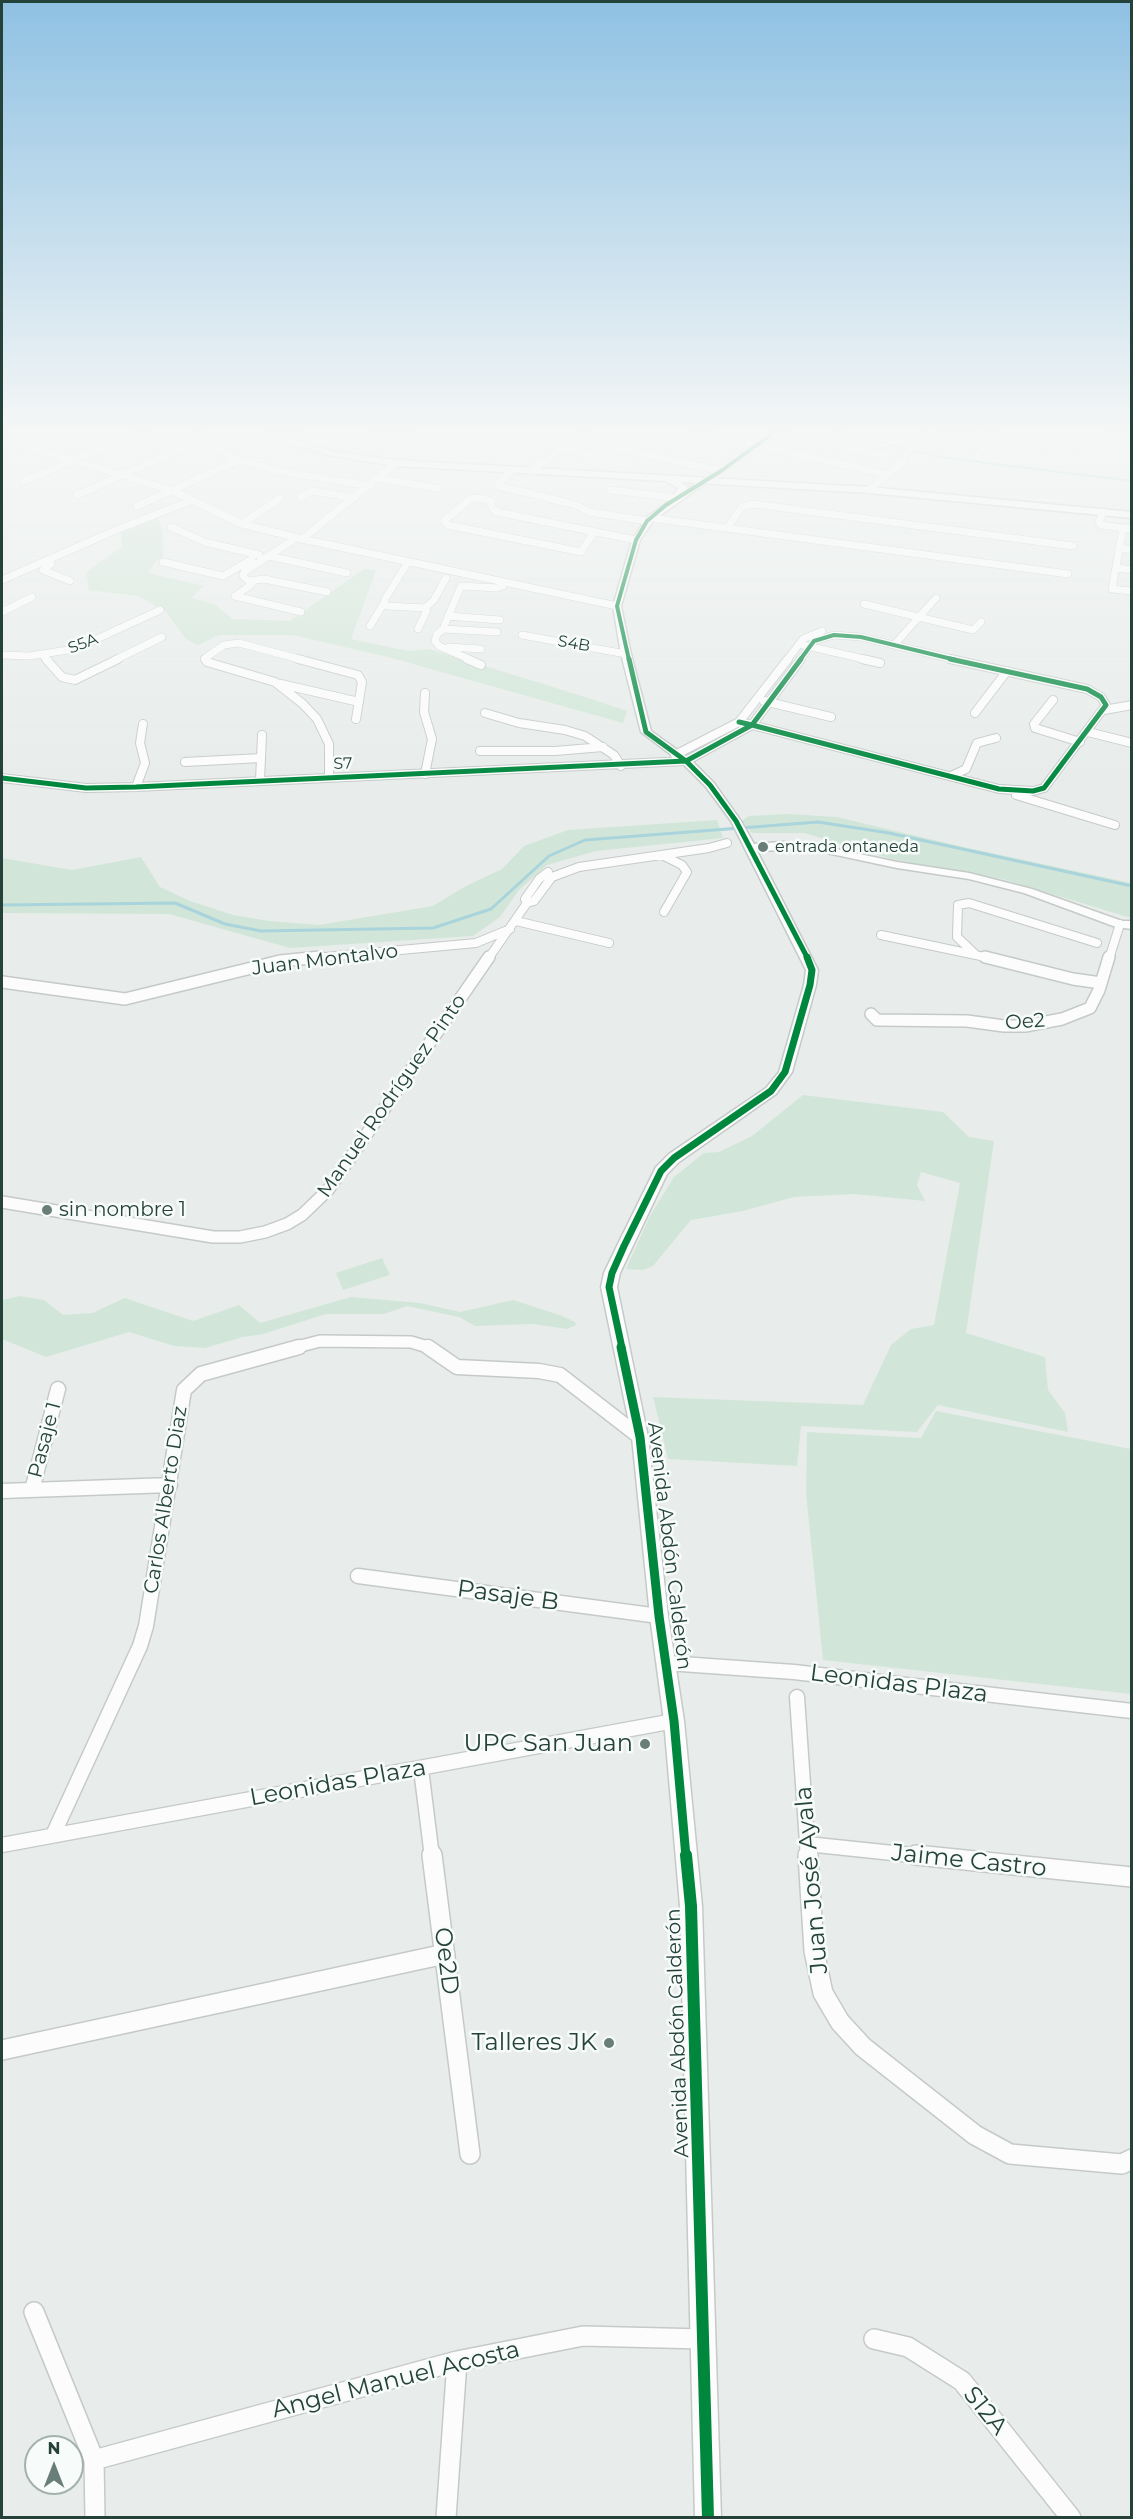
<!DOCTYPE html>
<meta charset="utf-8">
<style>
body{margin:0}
#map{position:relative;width:1133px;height:2519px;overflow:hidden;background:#e8edeb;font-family:Montserrat,sans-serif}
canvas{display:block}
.frame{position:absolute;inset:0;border:3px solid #24423a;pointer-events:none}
.north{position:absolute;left:24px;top:2435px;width:60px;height:60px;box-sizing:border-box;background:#f7fbf9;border:2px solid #a3b1ad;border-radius:50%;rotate:0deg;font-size:16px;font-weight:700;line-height:24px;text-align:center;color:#24423a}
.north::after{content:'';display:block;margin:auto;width:21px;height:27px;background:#697e78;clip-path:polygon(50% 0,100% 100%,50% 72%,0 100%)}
</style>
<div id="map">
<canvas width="1133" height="2519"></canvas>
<div class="frame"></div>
<div class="north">N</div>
</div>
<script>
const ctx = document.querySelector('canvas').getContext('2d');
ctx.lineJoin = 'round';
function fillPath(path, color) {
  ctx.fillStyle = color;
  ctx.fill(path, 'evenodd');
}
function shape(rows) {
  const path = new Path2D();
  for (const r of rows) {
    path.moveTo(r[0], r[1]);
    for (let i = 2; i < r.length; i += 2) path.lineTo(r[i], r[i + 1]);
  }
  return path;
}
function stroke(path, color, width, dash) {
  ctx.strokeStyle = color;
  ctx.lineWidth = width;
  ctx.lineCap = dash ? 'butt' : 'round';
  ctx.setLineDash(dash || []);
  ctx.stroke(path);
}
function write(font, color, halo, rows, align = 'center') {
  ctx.font = font + ' Montserrat,sans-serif';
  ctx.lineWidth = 5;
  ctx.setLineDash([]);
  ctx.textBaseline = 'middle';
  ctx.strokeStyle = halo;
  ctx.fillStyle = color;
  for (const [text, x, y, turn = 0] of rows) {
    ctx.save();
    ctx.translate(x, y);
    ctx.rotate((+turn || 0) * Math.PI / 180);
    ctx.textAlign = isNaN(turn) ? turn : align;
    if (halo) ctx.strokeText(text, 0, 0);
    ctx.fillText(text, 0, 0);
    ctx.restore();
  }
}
fillPath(shape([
 [158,518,163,532,163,557,157,560,148,573,203,586,191,598,214,604,233,619,290,621,364,569,376,570,351,639,408,651,429,649,579,695,627,711,623,723,388,657,292,635,219,635,198,645,186,639,165,611,138,596,89,590,86,572,122,547,121,533],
 [788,814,837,817,959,846,1131,883,1131,918,1002,879,895,860,804,833,752,833,742,821,749,816],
 [717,820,723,838,596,851,547,865,519,890,500,917,473,936,290,948,169,914,2,913,2,858,72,870,141,857,160,887,190,901,233,915,269,921,319,925,433,906,464,887,502,869,524,846,568,830],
 [803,1095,943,1112,969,1137,994,1141,966,1333,1045,1357,1048,1390,1065,1413,1068,1432,938,1405,917,1432,801,1426,797,1466,668,1459,653,1397,863,1405,891,1345,911,1329,934,1325,960,1183,921,1172,917,1185,925,1201,854,1194,794,1197,743,1211,691,1220,653,1266,643,1270,626,1269,650,1216,674,1177,704,1153,719,1152,752,1136],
 [382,1258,390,1275,343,1290,336,1273],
 [19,1296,44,1300,63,1315,92,1313,125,1298,193,1321,239,1305,260,1323,351,1297,420,1303,460,1312,513,1300,560,1315,575,1322,576,1325,567,1329,532,1324,475,1326,459,1317,407,1306,384,1314,326,1314,263,1334,243,1337,205,1348,174,1346,129,1332,46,1357,2,1339,2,1300],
 [936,1411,1131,1449,1131,1694,823,1660,806,1493,807,1432,921,1438]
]), '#d1e6d8');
stroke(shape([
 [833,431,946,458,1132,481]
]), '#a9d4db', 2);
stroke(shape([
 [2,905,175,903,225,924,261,931,433,928,491,909,549,856,585,840,818,822,889,833,1132,886]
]), '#a9d4db', 3);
const minorFar4 = shape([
 [195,431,202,440,239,460,279,471,371,486],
 [369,431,408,432],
 [690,431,887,474],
 [940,431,1070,448],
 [1109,431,1132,434],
 [774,433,887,456],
 [277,435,296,431],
 [2,439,171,490,242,524,302,539,617,606],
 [612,447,721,471],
 [560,449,592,455],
 [911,449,922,431],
 [978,457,992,432],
 [513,470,498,484,499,486,576,505,589,512,647,521],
 [531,471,585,431],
 [715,475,759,443],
 [379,479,438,488],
 [24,481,144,431],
 [611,490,677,498],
 [869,490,904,460],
 [77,495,202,440],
 [301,497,313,491,355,498],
 [137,506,239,460],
 [1103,512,1099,522,1101,525,1132,529],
 [651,518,1068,574],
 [242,524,280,498],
 [171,527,205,542,259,555],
 [727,528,742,507,754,504,1073,546],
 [1123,528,1112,589,1132,591],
 [594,532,581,552,448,525,444,521,470,499,479,498,491,501,492,508,497,512,636,540],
 [296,538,244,572,243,576,252,584,235,596,301,612],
 [302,539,396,463],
 [1119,548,1132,550],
 [269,556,347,573],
 [48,561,51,564,43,570,70,581],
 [163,562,223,576,252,559],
 [408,562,385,599,384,603,387,606,425,608,434,600,446,578],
 [1116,568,1132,570],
 [2,580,116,530,190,501],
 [249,581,264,579,327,592],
 [864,604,973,630,981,622],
 [2,612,32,597],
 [448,616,500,620],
 [370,626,384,603],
 [418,629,427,610,425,608],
 [443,629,461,586,497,588,503,586],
 [522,635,626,654],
 [803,645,868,660],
 [894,645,936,598],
 [449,647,481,649],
 [2,655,29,656,75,649,160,610],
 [43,655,48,660],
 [115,660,162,637],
 [206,660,205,658,224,645,239,643,303,660],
 [471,660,439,646,435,641,437,634,443,629,497,632],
 [787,660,803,639,822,631],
 [800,660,814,641,834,635,861,637,956,660]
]);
const minorFar3 = shape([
 [46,659,62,677,75,680,118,659],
 [205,659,207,662,275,682,303,704,317,719,329,744,329,778],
 [298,659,358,675,362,682,356,719],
 [467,659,481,665],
 [862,659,880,663],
 [281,684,359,702],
 [425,693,424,712,432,739,425,774],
 [1053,700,1034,724,1035,728,1080,742],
 [764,701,831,717],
 [1104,710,1132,705],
 [485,713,519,723,565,730,585,736,614,755,621,766],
 [975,713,1007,671],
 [739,722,752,725],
 [752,725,999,789,1033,791,1044,788,1106,705,1101,697,1087,689,950,659],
 [752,725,801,659],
 [1088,732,1132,743],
 [480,751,555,751,603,747],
 [675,755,739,722,788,659],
 [185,762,261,758],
 [951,776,966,769,977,743,996,738],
 [2,778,86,788,136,787,686,761,752,725],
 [260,781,262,735],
 [136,787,145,763,140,743,143,724],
 [1016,795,1115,825],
 [662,855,682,865,687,872,664,912],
 [527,903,525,899,539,879,548,872],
 [516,921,609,943],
 [881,935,976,955],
 [304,959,476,943,510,929],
 [488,959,527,903,534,901,552,877,579,867,709,848,727,843],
 [991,959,976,955,957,937,958,905,969,903,1097,943],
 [1109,959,1120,924]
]);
const minorFar2 = shape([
 [985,957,1073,979,1101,983],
 [2,982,125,999,280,961,320,957],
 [871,1014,877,1020,967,1021,1004,1026,1025,1026,1062,1019,1090,1008,1099,990,1109,957],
 [2,1202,213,1237,240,1237,265,1232,287,1224,302,1215,328,1190,489,957],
 [293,1348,320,1341,411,1342,431,1348]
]);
const minorFar1 = shape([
 [428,1347,457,1367,539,1371,560,1375,640,1437],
 [32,1490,58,1389],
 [2,1491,170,1485],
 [358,1576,659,1616],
 [667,1663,794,1672,1132,1711],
 [797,1697,808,1857],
 [421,1769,432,1857],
 [53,1835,140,1646,146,1626,184,1390,201,1374,299,1347],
 [807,1844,931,1857],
 [2,1845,674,1721]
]);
const minor = shape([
 [432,1855,470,2154],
 [808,1855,814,1951,823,1993,840,2022,863,2047,975,2135,1010,2154,1122,2164,1132,2159],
 [916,1855,1132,1877],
 [2,2050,445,1954],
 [34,2312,94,2460,95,2518],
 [874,2339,908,2347,962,2381,1071,2518],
 [94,2460,457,2361,583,2336,703,2339],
 [446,2518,457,2361]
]);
const tertiary = shape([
 [703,478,710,480,654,520,640,540,621,606,631,654,651,731,690,759,714,783,741,821,754,844,781,842,808,843,897,862,969,873,1032,889,1122,921,1132,921,1132,929,1116,927,1024,893,969,879,897,868,808,849,757,851,818,970,816,985,792,1072,776,1094,679,1162,667,1174,620,1273,617,1287,648,1437,668,1616,684,1721,702,1906,721,2518,695,2518,680,1906,664,1721,650,1616,632,1437,601,1287,604,1273,617,1246,656,1167,669,1154,766,1088,779,1072,804,985,806,970,731,821,706,787,682,763,641,732,621,654,613,606,632,540,648,516,703,478]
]);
const secondary = shape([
 [266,431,276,431,297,440,331,451,396,460,869,487,1132,512,1132,518,869,493,680,482,688,487,680,500,677,501,672,498,678,488,665,481,396,466,327,455,291,444,266,431]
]);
stroke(minorFar4, '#c5cac8', 8);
stroke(minorFar3, '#c5cac8', 10);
stroke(minorFar2, '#c5cac8', 14);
stroke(minorFar1, '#c5cac8', 17);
stroke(minor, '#c5cac8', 22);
stroke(tertiary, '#c5cac8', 3);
stroke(secondary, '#c3cbc8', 3);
stroke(minorFar4, '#fcfcfc', 7);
stroke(minorFar3, '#fcfcfc', 8);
stroke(minorFar2, '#fcfcfc', 11);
stroke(minorFar1, '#fcfcfc', 14);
stroke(minor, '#fcfcfc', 19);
fillPath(tertiary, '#fcfcfc');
fillPath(secondary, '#fcfcfc');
stroke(shape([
 [629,660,617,606,636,540,647,521,666,505,721,471,776,431],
 [800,660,814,641,834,635,861,637,956,660]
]), '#00873e', 4);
stroke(shape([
 [629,659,646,732,686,761,710,785,736,821,808,959],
 [739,722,752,725],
 [752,725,999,789,1033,791,1044,788,1106,705,1101,697,1087,689,950,659],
 [752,725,801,659],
 [2,778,86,788,136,787,686,761,752,725]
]), '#00873e', 5);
stroke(shape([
 [622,1348,609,1287,612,1273,624,1246,661,1171,674,1158,771,1091,785,1072,810,985,812,970,807,957]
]), '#00873e', 7);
stroke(shape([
 [621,1347,640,1437,659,1616,674,1721,686,1857]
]), '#00873e', 9);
stroke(shape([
 [686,1855,691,1906,708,2518]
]), '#00873e', 12);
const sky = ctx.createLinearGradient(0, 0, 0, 783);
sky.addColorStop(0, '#8fc1e3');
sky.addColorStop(0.55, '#f5f7f6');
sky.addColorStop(1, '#f5f7f600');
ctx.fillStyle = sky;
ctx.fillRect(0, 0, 1133, 783);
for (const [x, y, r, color] of [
 [763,847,6,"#697e78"],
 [47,1210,6,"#697e78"],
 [645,1744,6,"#697e78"],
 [609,2043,6,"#697e78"]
]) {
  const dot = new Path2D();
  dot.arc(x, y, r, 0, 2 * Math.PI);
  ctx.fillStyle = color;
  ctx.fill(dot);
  stroke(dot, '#f7fbf9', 2);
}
write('16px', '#24423a', '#f7fbf9', [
 ["S5A",83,644,-21],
 ["S4B",574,644,10],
 ["S7",343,764,-2]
]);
write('16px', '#24423a', '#f7fbf9', [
 ["entrada ontaneda",775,847]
], 'left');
write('20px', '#24423a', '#f7fbf9', [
 ["Juan Montalvo",325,960,-7],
 ["Oe2",1025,1022,-4],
 ["Manuel Rodríguez Pinto",392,1096,-55],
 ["Pasaje 1",45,1440,-75],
 ["Carlos Alberto Diaz",166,1500,-81],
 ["Avenida Abdón Calderón",669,1546,83],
 ["Avenida Abdón Calderón",678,2033,-92]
]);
write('20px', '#24423a', '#f7fbf9', [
 ["sin nombre 1",59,1210]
], 'left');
write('24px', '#24423a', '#f7fbf9', [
 ["Pasaje B",508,1596,8],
 ["Leonidas Plaza",899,1684,7],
 ["Leonidas Plaza",338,1783,-10],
 ["Jaime Castro",969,1861,6],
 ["Juan José Ayala",812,1880,-95],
 ["Oe2D",446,1961,83],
 ["Angel Manuel Acosta",396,2380,-14],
 ["S12A",985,2411,51]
]);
write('24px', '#24423a', '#f7fbf9', [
 ["UPC San Juan",633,1744],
 ["Talleres JK",597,2043]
], 'right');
</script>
